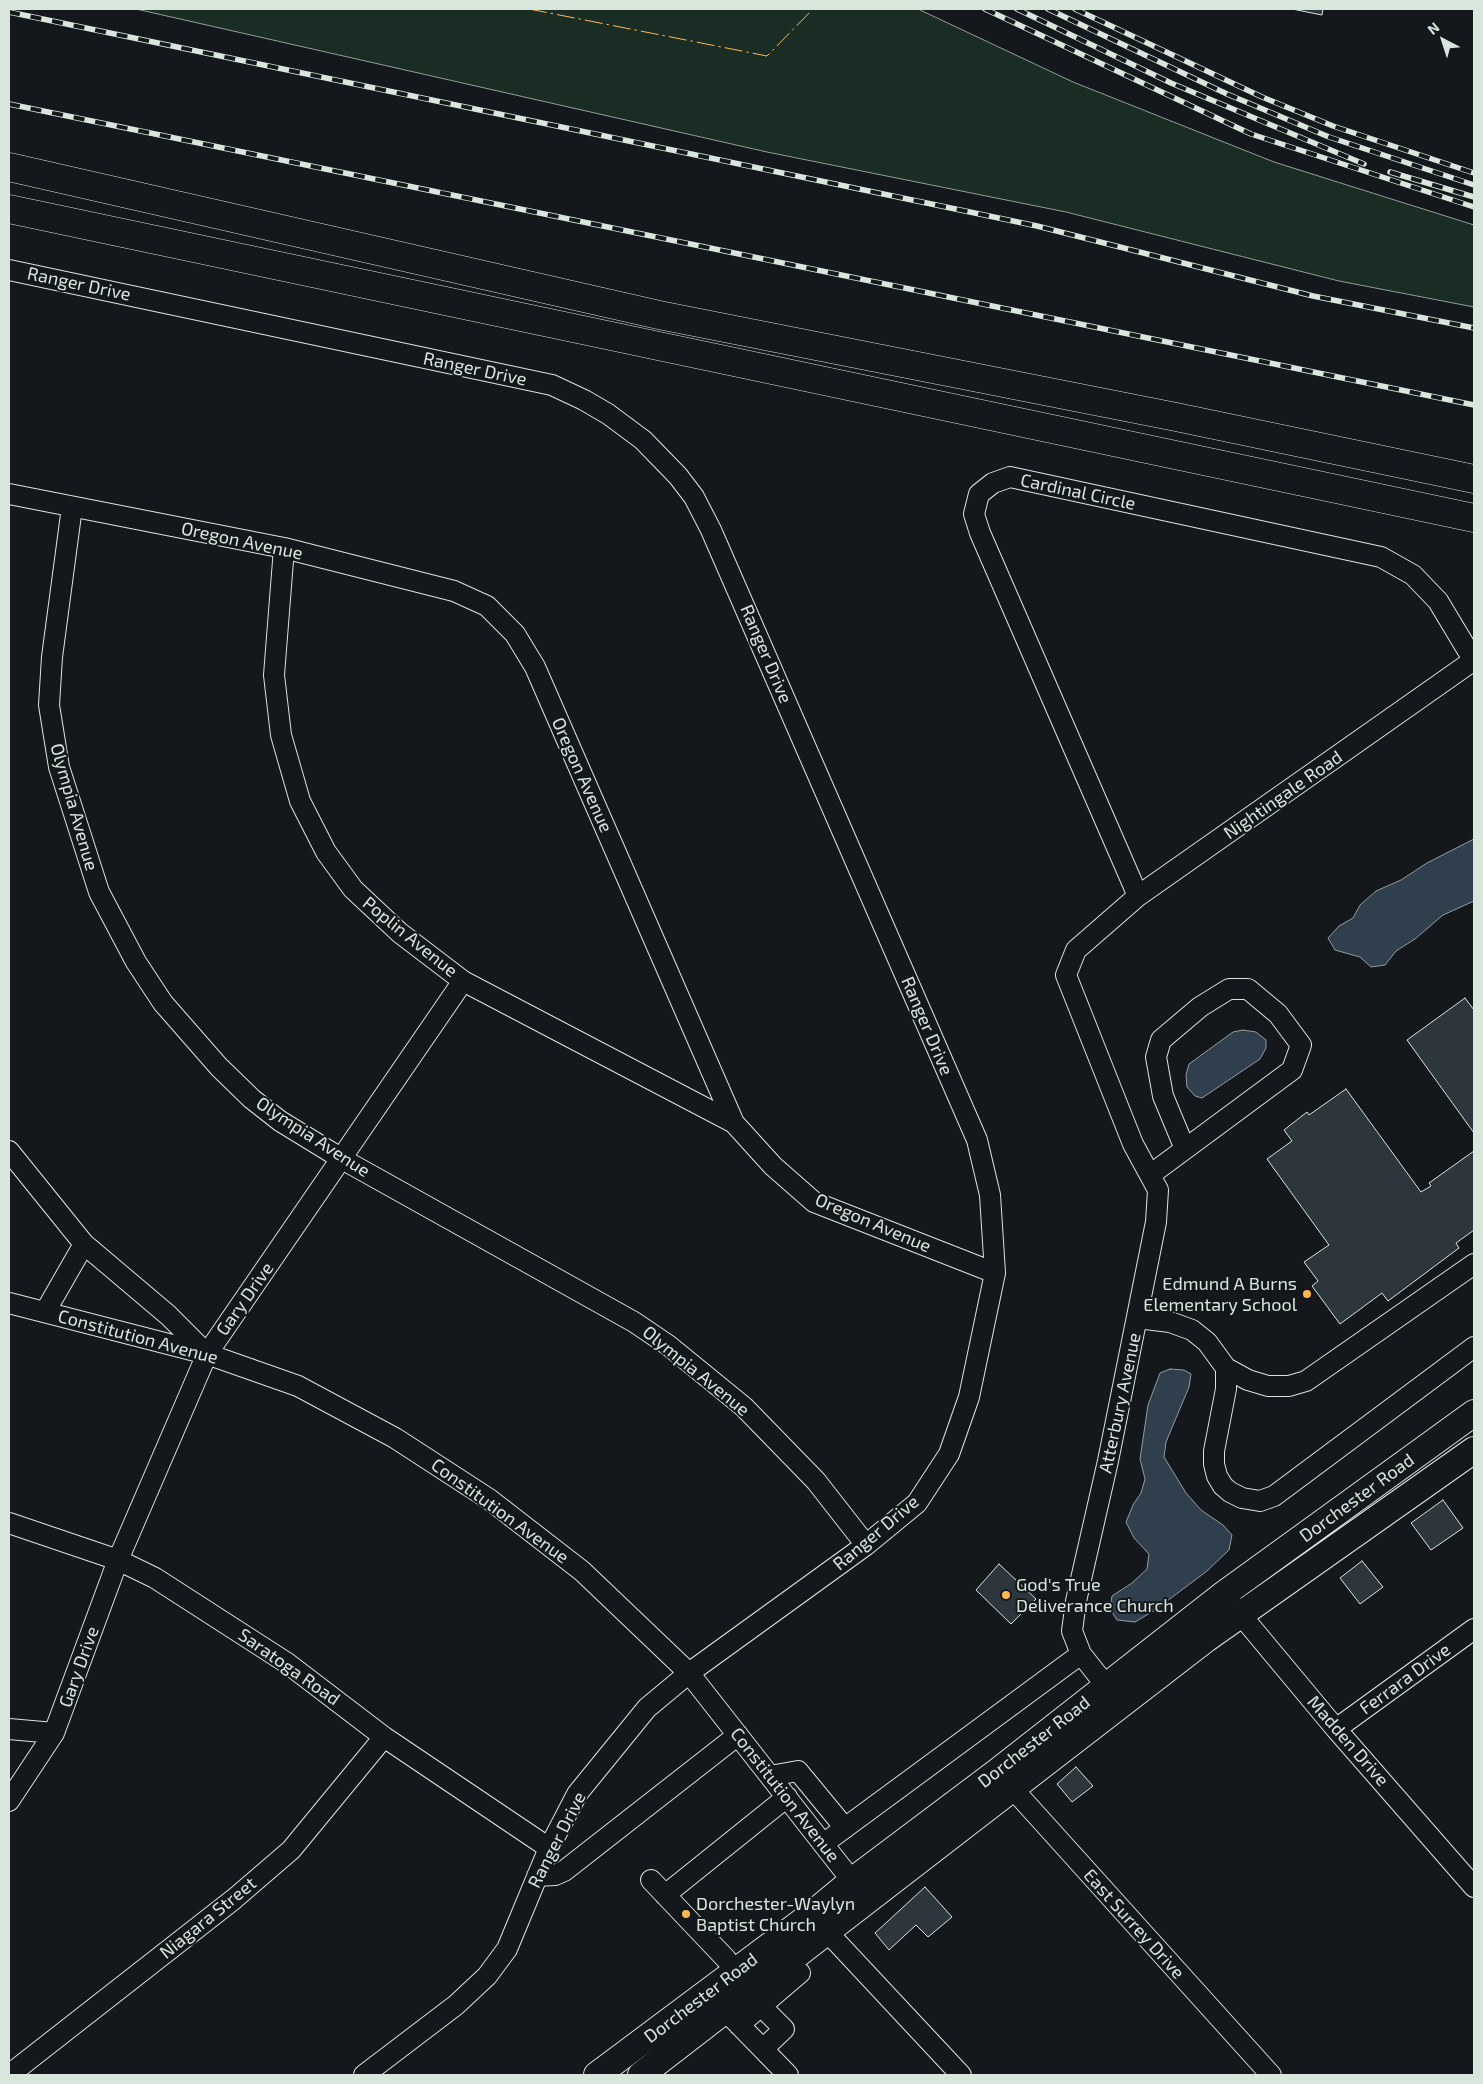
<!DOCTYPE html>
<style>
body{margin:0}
#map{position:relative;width:1483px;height:2084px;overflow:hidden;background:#14181c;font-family:"Exo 2",sans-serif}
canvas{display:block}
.frame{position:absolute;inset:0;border:10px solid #d8e6dc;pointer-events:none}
.north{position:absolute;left:1418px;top:15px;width:50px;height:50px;-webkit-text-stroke:4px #14181c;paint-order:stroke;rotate:320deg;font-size:14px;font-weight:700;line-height:20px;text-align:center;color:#d8e6dc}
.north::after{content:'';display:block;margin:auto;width:18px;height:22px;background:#d8e6dc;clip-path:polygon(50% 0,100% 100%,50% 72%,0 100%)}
</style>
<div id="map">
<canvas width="1483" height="2084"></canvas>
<div class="frame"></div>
<div class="north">N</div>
</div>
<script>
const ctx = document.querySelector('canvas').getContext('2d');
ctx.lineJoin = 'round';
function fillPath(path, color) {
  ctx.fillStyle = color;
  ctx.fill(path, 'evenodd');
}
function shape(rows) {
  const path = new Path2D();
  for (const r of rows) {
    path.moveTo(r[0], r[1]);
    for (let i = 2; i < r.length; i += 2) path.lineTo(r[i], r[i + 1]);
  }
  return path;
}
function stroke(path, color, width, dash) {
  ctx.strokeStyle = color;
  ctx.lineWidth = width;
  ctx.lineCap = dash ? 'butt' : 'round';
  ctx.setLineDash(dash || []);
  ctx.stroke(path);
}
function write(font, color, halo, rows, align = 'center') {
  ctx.font = font + ' "Exo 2",sans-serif';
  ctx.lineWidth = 4;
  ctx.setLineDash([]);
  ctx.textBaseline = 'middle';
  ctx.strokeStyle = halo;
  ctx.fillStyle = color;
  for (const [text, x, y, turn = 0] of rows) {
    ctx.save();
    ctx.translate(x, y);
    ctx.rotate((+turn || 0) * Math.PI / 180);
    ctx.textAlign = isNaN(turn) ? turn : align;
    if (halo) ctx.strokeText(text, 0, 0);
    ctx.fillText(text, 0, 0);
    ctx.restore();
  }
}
const green = shape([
 [136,9,918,9,1073,82,1274,162,1474,225,1474,307,1339,281,1066,212,767,152,136,9]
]);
fillPath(green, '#1a2d24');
stroke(green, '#939e99', 1);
const water = shape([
 [1474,839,1474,901,1443,915,1415,939,1396,951,1385,965,1371,967,1360,957,1335,950,1328,938,1339,926,1353,918,1360,905,1376,891,1401,880,1427,863,1474,839],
 [1243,1030,1256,1032,1266,1040,1266,1048,1260,1059,1202,1098,1195,1096,1187,1087,1186,1075,1189,1064,1233,1032,1243,1030],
 [1170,1369,1184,1370,1191,1374,1189,1387,1166,1442,1164,1457,1186,1493,1201,1510,1223,1525,1232,1535,1229,1550,1207,1571,1155,1610,1135,1622,1117,1620,1110,1609,1112,1596,1132,1583,1147,1569,1149,1554,1134,1538,1126,1522,1133,1505,1141,1493,1145,1479,1140,1459,1148,1405,1160,1373,1170,1369]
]);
fillPath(water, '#2f3f4d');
stroke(water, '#939e99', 1);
const building = shape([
 [1292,9,1323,9,1322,15,1292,9],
 [1465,998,1474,1010,1474,1133,1407,1040,1465,998],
 [1346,1089,1421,1192,1431,1186,1429,1183,1474,1151,1474,1230,1456,1243,1459,1248,1388,1301,1382,1293,1340,1324,1312,1286,1318,1281,1304,1262,1329,1245,1267,1159,1292,1141,1284,1130,1307,1112,1309,1115,1346,1089],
 [1443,1500,1463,1528,1431,1550,1411,1523,1443,1500],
 [1362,1561,1383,1587,1360,1604,1340,1578,1362,1561],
 [999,1564,1036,1599,1011,1624,976,1590,999,1564],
 [1076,1767,1093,1786,1072,1802,1057,1784,1076,1767],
 [925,1887,952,1917,928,1937,916,1925,889,1950,875,1933,925,1887]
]);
fillPath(building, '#2c363c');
stroke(building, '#d8e6dc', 1);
const minor = shape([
 [9,270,552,385,584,400,608,414,643,440,678,476,694,497,711,530,977,1140,990,1195,995,1273,969,1397,949,1454,917,1503,866,1545,689,1673,647,1708,577,1794,549,1848,507,1949,487,1976,456,2005,364,2075],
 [9,494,284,548,454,591,487,606,515,634,535,667,734,1123,773,1166,814,1202,995,1273],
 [72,507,52,657,49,705,59,767,99,892,136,962,163,1003,219,1067,252,1099,280,1121,342,1159,634,1322,668,1345,744,1407,816,1481,866,1545],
 [284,548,274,675,281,735,300,801,326,852,353,889,400,933,463,981,734,1123],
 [1138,896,980,533,974,514,979,494,993,483,1010,477,1381,557,1413,575,1438,601,1474,661],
 [9,1151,84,1244,168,1315,206,1353],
 [1150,1175,1292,1070,1301,1045,1278,1014,1248,989,1229,989,1200,1007,1161,1040,1156,1057,1163,1096,1185,1149],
 [9,1303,207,1354,298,1386,395,1438,489,1499,582,1571,689,1673,860,1891],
 [45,1312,84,1244],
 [1137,1318,1170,1322,1192,1330,1207,1342,1226,1368,1248,1380,1268,1386,1289,1386,1306,1381,1474,1264],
 [1226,1368,1226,1389,1214,1451,1214,1464,1217,1476,1223,1486,1230,1492,1242,1498,1260,1501,1274,1496,1474,1347],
 [9,1523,118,1560,155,1578,287,1663,384,1737,549,1848],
 [1231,1603,1336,1729,1474,1887],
 [1115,1697,1081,1654,1072,1631,1076,1601,1108,1461,1156,1222,1158,1190,1133,1144,1066,975,1076,950,1138,896,1474,660],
 [9,1729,54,1733],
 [1336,1729,1474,1629],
 [770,1776,798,1771,845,1828],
 [1004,1779,1271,2075],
 [9,1801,54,1733,118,1560,207,1354,463,981],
 [823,1844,1081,1654],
 [537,1876,555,1875,564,1871,738,1735],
 [651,1880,726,1959,736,1972],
 [665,1895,787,1797],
 [818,1922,961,2075],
 [716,2001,788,2075],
 [761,2006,784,2029,763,2049],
 [739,2025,800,1973],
 [9,2075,234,1899,291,1850,384,1737]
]);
const major = shape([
 [597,2075,811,1915,852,1881,997,1772,1224,1594,1474,1413],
 [641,2075,1206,1639,1474,1450]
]);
const highway = shape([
 [9,167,659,315,1176,417,1474,479],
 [9,209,1474,518]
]);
stroke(minor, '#d8e6dc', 22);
stroke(major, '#d8e6dc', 28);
stroke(highway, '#d8e6dc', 29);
stroke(minor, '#14181c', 20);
stroke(major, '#14181c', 26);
stroke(highway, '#14181c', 28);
const rail = shape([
 [985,9,1251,134,1474,207],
 [1017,9,1171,83,1364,164],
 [1048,9,1227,94,1329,137,1474,185],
 [1075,9,1262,97,1333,126,1474,173],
 [9,12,1037,226,1313,296,1474,328],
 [9,104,1474,405],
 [1390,172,1474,197]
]);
stroke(rail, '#d8e6dc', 5.5);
stroke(rail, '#14181c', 4, [11]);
stroke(shape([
 [529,9,767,56,813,9]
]), '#ffb74d', 1, [18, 4, 2.5, 4]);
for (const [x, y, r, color] of [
 [1307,1294,5,"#ffb74d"],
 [1006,1595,5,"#ffb74d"],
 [686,1914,5,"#ffb74d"]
]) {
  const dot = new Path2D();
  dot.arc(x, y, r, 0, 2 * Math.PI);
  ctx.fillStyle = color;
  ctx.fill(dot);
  stroke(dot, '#14181c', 2);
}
write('18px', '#d8e6dc', '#14181c', [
 ["Ranger Drive",79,284,12],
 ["Ranger Drive",475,369,12],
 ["Cardinal Circle",1078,492,12],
 ["Oregon Avenue",242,541,12],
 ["Ranger Drive",766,654,67],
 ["Oregon Avenue",582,775,66],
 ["Nightingale Road",1283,795,-35],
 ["Olympia Avenue",74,807,74],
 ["Poplin Avenue",410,937,39],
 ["Ranger Drive",927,1026,67],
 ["Olympia Avenue",313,1137,33],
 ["Oregon Avenue",873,1223,23],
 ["Gary Drive",245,1299,-55],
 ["Constitution Avenue",138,1337,15],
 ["Olympia Avenue",696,1371,39],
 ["Atterbury Avenue",1120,1403,-78],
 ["Dorchester Road",1357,1498,-36],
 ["Constitution Avenue",500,1511,36],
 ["Ranger Drive",876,1533,-40],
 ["Gary Drive",79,1667,-70],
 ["Saratoga Road",289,1667,35],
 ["Ferrara Drive",1405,1679,-36],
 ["Madden Drive",1348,1741,49],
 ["Dorchester Road",1034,1742,-38],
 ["Constitution Avenue",785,1795,52],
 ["Ranger Drive",557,1840,-63],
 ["Niagara Street",208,1918,-39],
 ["East Surrey Drive",1134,1924,48],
 ["Dorchester Road",701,1998,-37]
]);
write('18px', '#d8e6dc', '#14181c', [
 ["Edmund A Burns",1297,1284,"right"],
 ["Elementary School",1297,1305,"right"],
 ["God's True",1016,1585],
 ["Deliverance Church",1016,1606],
 ["Dorchester-Waylyn",696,1904],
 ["Baptist Church",696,1925]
], 'left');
</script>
